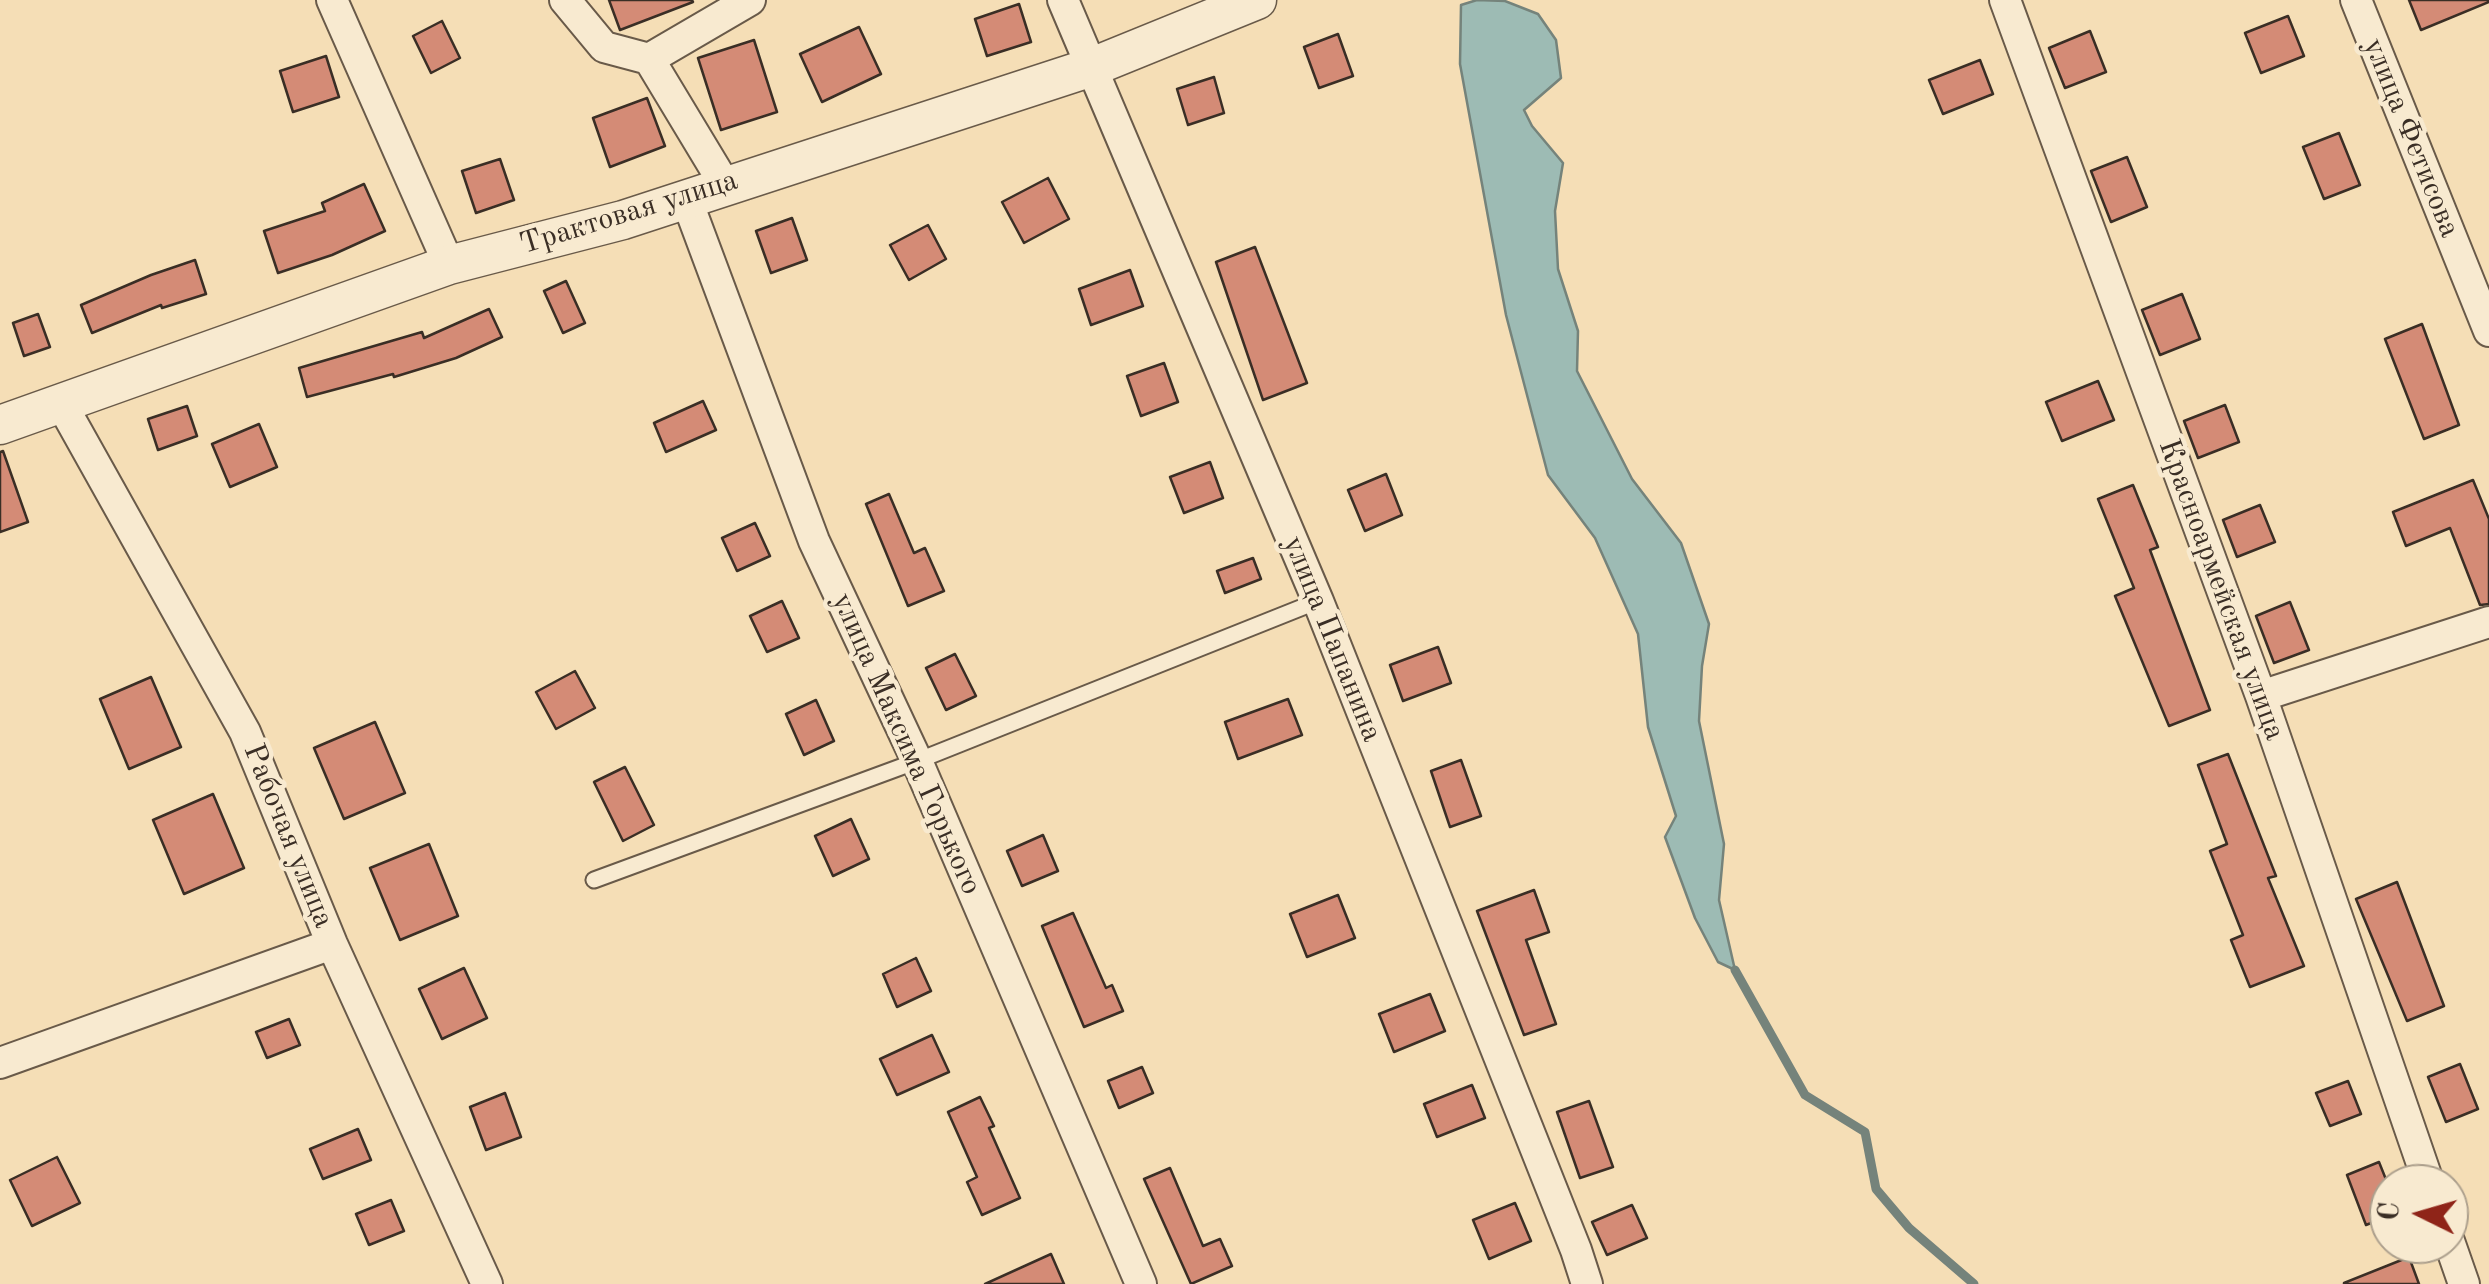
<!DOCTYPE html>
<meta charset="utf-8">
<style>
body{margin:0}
#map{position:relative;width:2489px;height:1284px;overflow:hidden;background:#f5deb6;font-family:"Old Standard TT",serif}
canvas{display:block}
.north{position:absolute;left:2369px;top:1164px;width:100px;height:100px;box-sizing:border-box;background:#f8ead0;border:2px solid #ac9f8c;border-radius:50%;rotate:275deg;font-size:28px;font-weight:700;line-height:40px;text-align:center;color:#3a2e25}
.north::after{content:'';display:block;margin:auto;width:35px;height:45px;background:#8f2418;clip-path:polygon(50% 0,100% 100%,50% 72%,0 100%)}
</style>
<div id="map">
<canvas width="2489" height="1284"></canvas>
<div class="north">С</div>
</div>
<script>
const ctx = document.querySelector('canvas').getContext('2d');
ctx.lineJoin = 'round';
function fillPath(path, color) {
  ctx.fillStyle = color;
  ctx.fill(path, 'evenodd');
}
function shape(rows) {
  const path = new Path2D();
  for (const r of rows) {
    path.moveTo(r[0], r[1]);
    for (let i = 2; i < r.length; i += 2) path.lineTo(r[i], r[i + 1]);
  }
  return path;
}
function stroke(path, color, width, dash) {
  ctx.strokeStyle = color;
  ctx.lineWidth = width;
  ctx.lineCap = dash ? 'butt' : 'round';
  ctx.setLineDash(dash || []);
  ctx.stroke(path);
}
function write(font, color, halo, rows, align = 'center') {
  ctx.font = font + ' "Old Standard TT",serif';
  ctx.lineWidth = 9;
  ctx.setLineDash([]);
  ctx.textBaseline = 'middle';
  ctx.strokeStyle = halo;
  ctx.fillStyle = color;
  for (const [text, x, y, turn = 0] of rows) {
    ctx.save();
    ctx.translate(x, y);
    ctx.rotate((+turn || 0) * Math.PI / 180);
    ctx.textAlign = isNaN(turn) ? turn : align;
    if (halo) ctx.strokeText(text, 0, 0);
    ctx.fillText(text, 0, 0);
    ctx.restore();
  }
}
const water = shape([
 [1477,0,1505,1,1538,14,1556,40,1561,78,1524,110,1532,126,1563,163,1555,211,1558,269,1578,331,1577,371,1632,479,1681,543,1709,624,1702,666,1699,721,1724,844,1719,900,1735,970,1718,962,1695,918,1665,837,1676,816,1648,727,1638,634,1595,538,1548,475,1506,315,1460,64,1461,5,1477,0]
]);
fillPath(water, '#9dbbb4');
stroke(water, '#75837b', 2.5);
stroke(shape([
 [1735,970,1805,1095,1865,1132,1876,1189,1909,1228,1974,1284]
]), '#75837b', 9);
const building = shape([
 [609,0,692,0,693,2,620,30,609,0],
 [2409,0,2489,0,2489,2,2421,30,2409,0],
 [1019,4,1031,42,987,56,975,19,1019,4],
 [2288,16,2304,56,2261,73,2245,33,2288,16],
 [442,21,460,58,431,73,413,36,442,21],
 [859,27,881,74,822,102,800,54,859,27],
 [2090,31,2106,72,2065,88,2049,48,2090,31],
 [1338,34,1353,76,1319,88,1304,47,1338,34],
 [754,40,777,112,721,130,698,58,754,40],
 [326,56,339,97,293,112,280,71,326,56],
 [1980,60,1993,94,1943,114,1929,80,1980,60],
 [1214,77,1224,113,1188,125,1177,89,1214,77],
 [647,98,665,146,610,167,593,118,647,98],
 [2339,133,2360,185,2324,199,2303,147,2339,133],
 [2127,157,2147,207,2111,222,2091,171,2127,157],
 [500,159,514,200,476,213,462,171,500,159],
 [1048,178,1069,219,1024,243,1002,202,1048,178],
 [364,184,385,231,332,255,278,273,264,231,325,211,322,203,364,184],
 [792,218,807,260,771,273,756,231,792,218],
 [928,225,946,259,909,280,890,245,928,225],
 [1255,247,1307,383,1263,400,1216,262,1255,247],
 [195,260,206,294,162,308,161,305,92,333,81,305,151,275,195,260],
 [1130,270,1143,306,1091,325,1079,289,1130,270],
 [566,281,585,323,563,333,544,291,566,281],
 [2182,294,2200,339,2160,355,2142,310,2182,294],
 [489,309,502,337,456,358,394,377,393,374,307,397,299,368,422,332,424,338,489,309],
 [38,314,50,347,24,356,13,323,38,314],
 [2422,324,2459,425,2424,439,2385,339,2422,324],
 [1164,363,1178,402,1141,416,1127,376,1164,363],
 [2098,381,2114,420,2062,441,2046,402,2098,381],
 [703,401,716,430,666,452,654,423,703,401],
 [2225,405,2239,442,2198,458,2184,421,2225,405],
 [187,406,197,436,158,450,148,419,187,406],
 [259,424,277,467,230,487,212,444,259,424],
 [3,451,28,522,0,532,0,452,3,451],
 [1210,462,1223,498,1184,513,1170,477,1210,462],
 [1386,474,1402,515,1365,531,1348,490,1386,474],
 [2473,480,2489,519,2489,604,2480,605,2450,528,2406,546,2393,512,2473,480],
 [2133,485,2158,547,2150,550,2210,710,2169,726,2115,596,2134,588,2098,499,2133,485],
 [889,494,914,553,925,548,944,591,908,606,866,504,889,494],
 [2260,505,2275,542,2237,557,2223,520,2260,505],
 [755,523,770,556,737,571,722,538,755,523],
 [1253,558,1261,579,1225,593,1217,571,1253,558],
 [782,601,799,638,767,652,750,616,782,601],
 [2290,602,2309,650,2274,663,2256,616,2290,602],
 [1438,647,1451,683,1403,701,1390,665,1438,647],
 [955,654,976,696,946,710,926,668,955,654],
 [575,671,595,708,556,729,536,692,575,671],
 [151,677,181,747,129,769,100,699,151,677],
 [1288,699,1302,735,1238,759,1225,722,1288,699],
 [816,700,834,741,804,755,786,714,816,700],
 [375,722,405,793,344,819,314,748,375,722],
 [2228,754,2276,876,2268,878,2304,966,2250,987,2231,940,2243,935,2210,851,2227,844,2198,765,2228,754],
 [1461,760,1481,816,1450,827,1431,771,1461,760],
 [625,767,654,825,623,841,594,782,625,767],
 [213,794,244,868,184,894,153,820,213,794],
 [851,819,869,859,833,876,815,836,851,819],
 [1043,835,1058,871,1022,886,1007,851,1043,835],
 [429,844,458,916,400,940,370,868,429,844],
 [2397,882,2444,1006,2407,1021,2356,899,2397,882],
 [1534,890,1549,932,1526,940,1556,1024,1524,1035,1477,911,1534,890],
 [1338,895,1355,938,1307,957,1290,914,1338,895],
 [1073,913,1106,988,1112,985,1123,1011,1084,1027,1042,926,1073,913],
 [916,958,931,991,897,1007,883,974,916,958],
 [464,968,487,1018,442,1039,419,989,464,968],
 [1430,994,1445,1031,1394,1052,1379,1014,1430,994],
 [289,1019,300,1045,267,1058,256,1032,289,1019],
 [932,1035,949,1072,897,1095,880,1059,932,1035],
 [2460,1064,2478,1109,2446,1122,2428,1077,2460,1064],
 [1142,1067,1153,1093,1119,1108,1108,1081,1142,1067],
 [2348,1081,2361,1114,2330,1126,2316,1093,2348,1081],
 [1472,1085,1485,1118,1437,1137,1424,1104,1472,1085],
 [505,1093,521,1137,486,1150,470,1107,505,1093],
 [980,1097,994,1126,989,1128,1020,1198,982,1215,967,1182,977,1177,948,1112,980,1097],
 [1589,1101,1613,1167,1580,1178,1557,1112,1589,1101],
 [358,1129,371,1160,323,1179,310,1149,358,1129],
 [57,1157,80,1203,32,1226,10,1180,57,1157],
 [2379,1162,2389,1187,2389,1216,2366,1225,2347,1175,2379,1162],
 [1170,1168,1203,1246,1220,1239,1232,1266,1191,1284,1144,1179,1170,1168],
 [391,1200,404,1231,369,1245,356,1214,391,1200],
 [1515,1203,1531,1241,1489,1259,1473,1220,1515,1203],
 [1632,1205,1647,1238,1607,1255,1592,1222,1632,1205],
 [1051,1254,1064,1284,985,1284,1051,1254],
 [2409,1257,2419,1284,2344,1284,2344,1283,2409,1257]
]);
fillPath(building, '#d48b76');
stroke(building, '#3a2e25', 2.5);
const service = shape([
 [594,880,917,761,1318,601]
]);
const minor = shape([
 [332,0,449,265],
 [565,0,604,47,649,59,750,0],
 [1063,0,1318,601,1576,1250,1587,1284],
 [2005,0,2261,696,2429,1184],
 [2356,0,2489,331],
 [649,59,725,185],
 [686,198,814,541,917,761,1141,1284],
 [61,403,245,732,332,944,487,1284],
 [2261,696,2489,622],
 [0,1063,332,944],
 [2449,1241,2464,1284]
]);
const tertiary = shape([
 [0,425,449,265,623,220,1092,67,1257,0]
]);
stroke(service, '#695a49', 19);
stroke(minor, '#695a49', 34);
stroke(tertiary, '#695a49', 41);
stroke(service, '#f8ead0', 15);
stroke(minor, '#f8ead0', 30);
stroke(tertiary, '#f8ead0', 38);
write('30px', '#3a2e25', '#f8ead0', [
 ["улица Фетисова",2411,138,68],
 ["Трактовая улица",629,213,-17],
 ["Красноармейская улица",2221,590,70],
 ["улица Папанина",1332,639,68],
 ["улица Максима Горького",906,744,66],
 ["Рабочая улица",288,836,68]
]);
</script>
